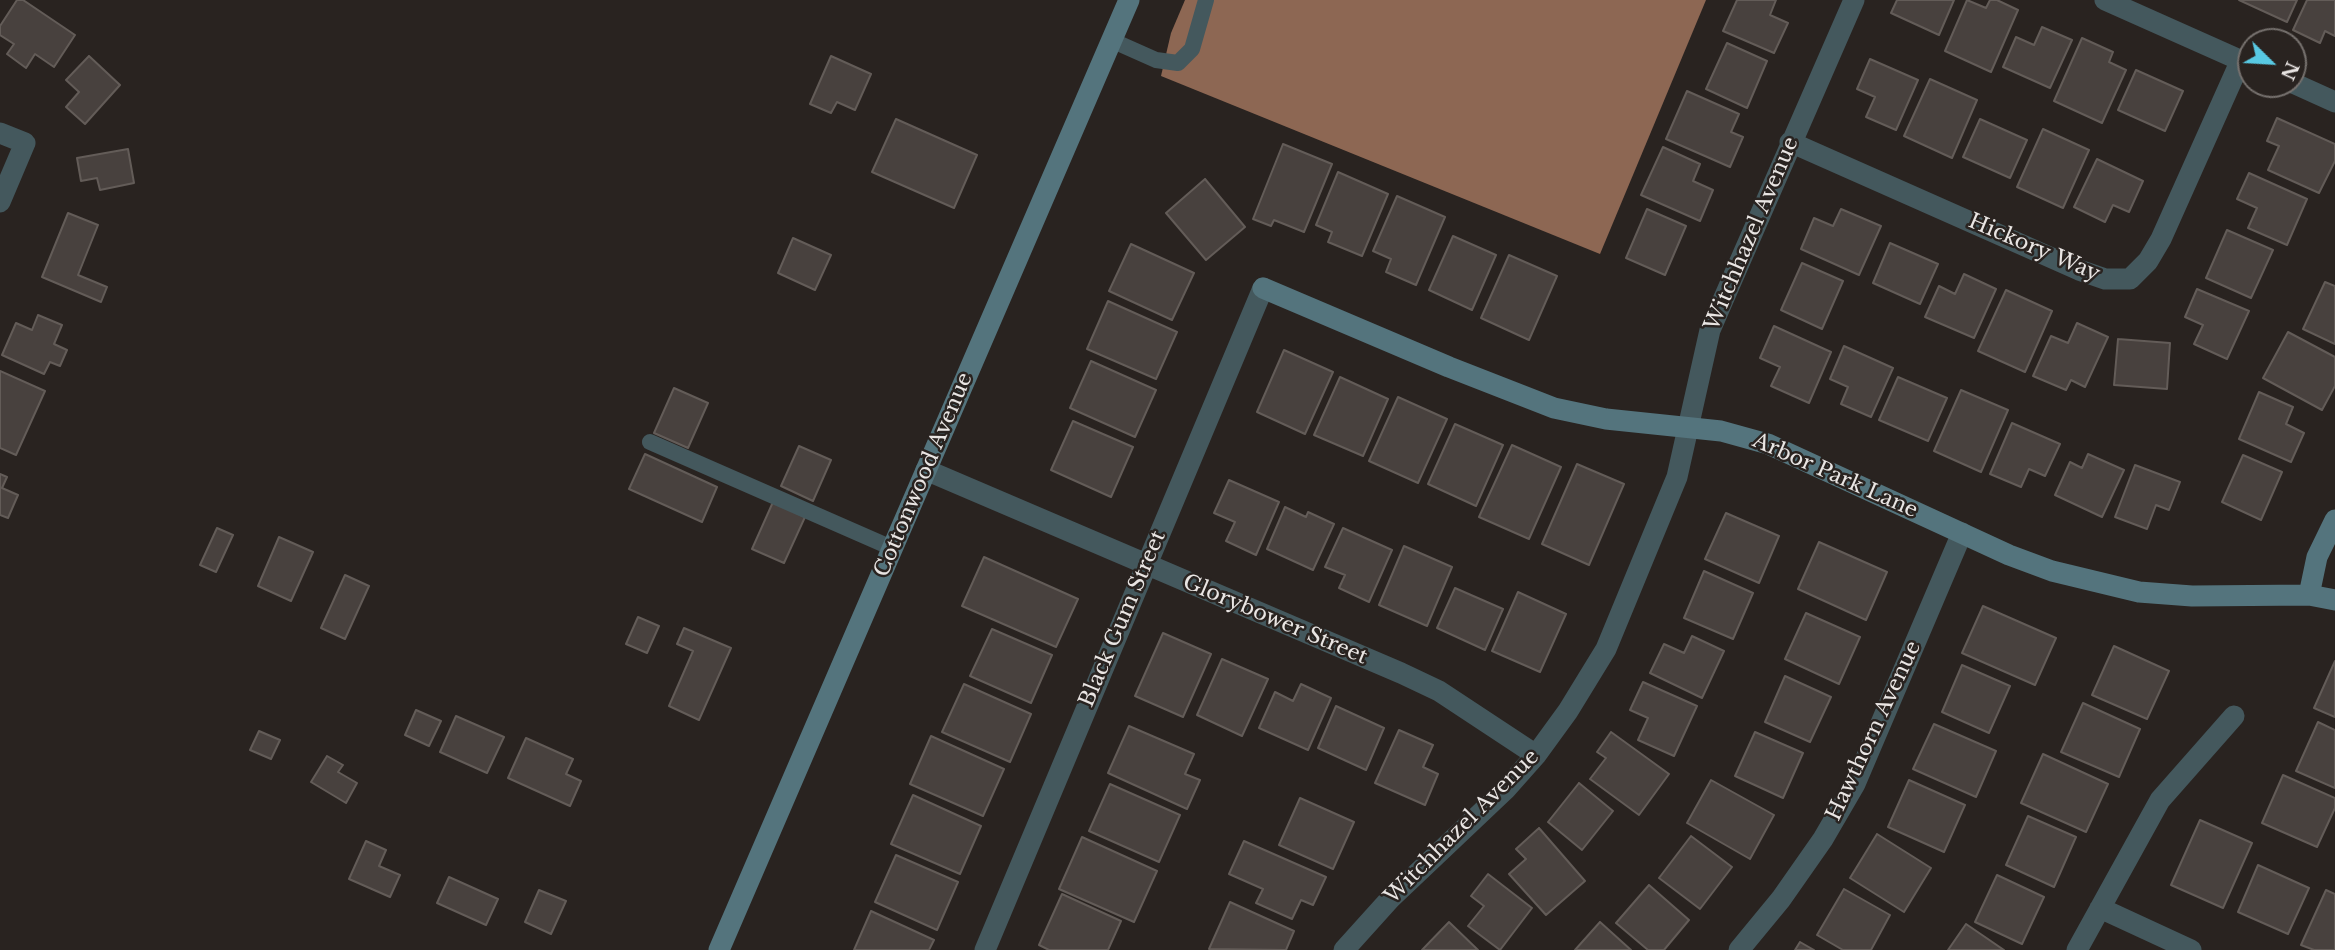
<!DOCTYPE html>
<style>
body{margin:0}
#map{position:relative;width:2335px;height:950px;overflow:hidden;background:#292320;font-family:"Libre Baskerville",serif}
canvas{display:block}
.north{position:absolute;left:2237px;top:28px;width:70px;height:70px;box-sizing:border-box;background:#292320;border:2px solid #76716e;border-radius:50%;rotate:114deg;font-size:19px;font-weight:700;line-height:28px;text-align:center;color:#e9e5e3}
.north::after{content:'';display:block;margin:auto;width:24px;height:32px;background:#58c9e3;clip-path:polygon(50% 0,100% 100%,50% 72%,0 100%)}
</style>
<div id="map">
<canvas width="2335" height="950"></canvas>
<div class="north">N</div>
</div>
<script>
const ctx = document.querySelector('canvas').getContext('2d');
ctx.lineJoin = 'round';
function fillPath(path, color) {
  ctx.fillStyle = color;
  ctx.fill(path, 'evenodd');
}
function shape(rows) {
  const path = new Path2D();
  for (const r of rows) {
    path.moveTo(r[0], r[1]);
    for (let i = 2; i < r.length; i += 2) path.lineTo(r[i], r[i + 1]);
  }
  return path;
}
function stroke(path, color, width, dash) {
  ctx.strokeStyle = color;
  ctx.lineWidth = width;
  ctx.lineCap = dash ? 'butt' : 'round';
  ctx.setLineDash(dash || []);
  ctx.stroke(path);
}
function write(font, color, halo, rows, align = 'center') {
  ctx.font = font + ' "Libre Baskerville",serif';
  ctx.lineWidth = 5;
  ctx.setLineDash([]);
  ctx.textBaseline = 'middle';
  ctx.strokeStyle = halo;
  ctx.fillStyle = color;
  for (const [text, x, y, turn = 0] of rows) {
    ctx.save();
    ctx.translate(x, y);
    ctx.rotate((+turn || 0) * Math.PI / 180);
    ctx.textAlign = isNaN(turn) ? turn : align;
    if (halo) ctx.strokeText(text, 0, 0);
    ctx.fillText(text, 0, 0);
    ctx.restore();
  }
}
fillPath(shape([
 [1185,0,1706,0,1600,254,1161,76,1171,33]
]), '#8d6753');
const building = shape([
 [17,0,23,0,75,35,54,67,35,54,26,68,7,54,14,44,0,35,0,26,17,0],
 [1737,0,1776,0,1770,15,1788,23,1774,53,1723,31,1737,0],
 [1897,0,1954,0,1939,35,1891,13,1897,0],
 [1967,0,1986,8,1990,0,1997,0,2018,10,1991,72,1945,51,1967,0],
 [2239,0,2297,0,2287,22,2239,0],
 [2307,0,2335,0,2335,36,2325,31,2320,43,2293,30,2307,0],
 [2042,27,2072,40,2050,88,2003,67,2016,37,2034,45,2042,27],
 [2082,38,2113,52,2109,62,2126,70,2102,123,2054,101,2082,38],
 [1727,43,1767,61,1747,108,1706,89,1727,43],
 [89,56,120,85,85,124,66,107,79,92,66,80,89,56],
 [831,56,871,74,855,110,837,102,831,113,810,104,831,56],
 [1870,59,1918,80,1896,130,1866,117,1875,97,1857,89,1870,59],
 [2136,70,2183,91,2165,131,2118,110,2136,70],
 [1930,79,1977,100,1952,158,1904,136,1930,79],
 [1687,91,1739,114,1731,132,1743,137,1730,167,1666,139,1687,91],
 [2277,118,2335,144,2335,161,2319,193,2268,170,2279,146,2267,141,2277,118],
 [896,119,977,155,954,208,872,172,896,119],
 [1980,119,2027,140,2010,178,1963,157,1980,119],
 [2043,129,2089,150,2063,208,2017,187,2043,129],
 [1283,144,1332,164,1304,232,1274,220,1271,226,1253,219,1283,144],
 [1663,147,1700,164,1693,181,1713,190,1700,221,1641,195,1663,147],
 [128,149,134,183,100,190,97,178,81,181,77,158,128,149],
 [2097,159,2143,181,2129,212,2113,205,2105,222,2074,207,2097,159],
 [1338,172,1388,194,1362,256,1328,242,1332,232,1316,225,1338,172],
 [2249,173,2307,199,2287,245,2248,228,2257,208,2237,199,2249,173],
 [1205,179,1245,227,1206,260,1166,213,1205,179],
 [1397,196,1445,217,1416,285,1386,272,1391,259,1373,251,1397,196],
 [1647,209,1686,226,1665,275,1626,258,1647,209],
 [1841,209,1881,226,1859,275,1801,249,1814,218,1833,226,1841,209],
 [68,213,98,225,78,275,107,287,101,302,42,277,68,213],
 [2227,230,2273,250,2251,298,2206,278,2227,230],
 [1453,236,1496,255,1472,310,1429,290,1453,236],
 [793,238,831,255,815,290,778,273,793,238],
 [1890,243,1938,264,1920,304,1873,283,1890,243],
 [1131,244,1194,273,1172,320,1109,291,1131,244],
 [1509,255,1557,276,1529,340,1481,318,1509,255],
 [1802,263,1843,281,1822,329,1781,310,1802,263],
 [1964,274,1996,289,1974,338,1925,317,1939,286,1955,294,1964,274],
 [2325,282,2335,286,2335,344,2303,329,2325,282],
 [2197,289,2249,311,2227,359,2194,344,2203,325,2185,317,2197,289],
 [2006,290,2052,311,2025,372,1978,351,2006,290],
 [1108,301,1177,332,1156,379,1087,349,1108,301],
 [38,315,62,325,54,344,67,350,60,366,50,362,44,374,2,355,16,323,32,330,38,315],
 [2077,323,2108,337,2085,387,2071,380,2066,390,2033,376,2051,336,2068,343,2077,323],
 [1774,326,1831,352,1809,403,1771,386,1780,367,1760,358,1774,326],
 [2288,332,2335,357,2335,386,2322,410,2263,378,2288,332],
 [2118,339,2170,343,2167,389,2114,385,2118,339],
 [1844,346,1893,368,1871,417,1841,404,1848,387,1830,379,1844,346],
 [1284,350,1333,372,1305,434,1257,412,1284,350],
 [1091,361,1156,390,1135,437,1070,408,1091,361],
 [0,371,45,391,16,455,0,448,0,371],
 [1340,377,1388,399,1363,456,1314,435,1340,377],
 [1898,377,1947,398,1928,441,1879,420,1898,377],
 [674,388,708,403,688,448,654,433,674,388],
 [1961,390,2008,410,1981,472,1934,451,1961,390],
 [2259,392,2293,407,2286,424,2304,433,2291,462,2239,439,2259,392],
 [1398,397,1447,419,1418,483,1369,461,1398,397],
 [1073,421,1133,447,1111,497,1051,470,1073,421],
 [2012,423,2060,444,2045,476,2029,469,2021,487,1990,474,2012,423],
 [1455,424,1503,445,1476,506,1428,484,1455,424],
 [1512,445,1561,467,1529,539,1479,517,1512,445],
 [799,446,831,460,813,501,781,486,799,446],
 [645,454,717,487,702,522,629,489,645,454],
 [2088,454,2124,470,2102,517,2055,495,2070,462,2082,468,2088,454],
 [2243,455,2282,472,2261,520,2222,502,2243,455],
 [1577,464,1624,484,1589,565,1542,544,1577,464],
 [2135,465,2180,482,2169,510,2156,505,2147,529,2115,517,2135,465],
 [0,474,7,477,2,488,18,495,8,518,0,515,0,474],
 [1229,480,1279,502,1256,555,1226,541,1235,522,1214,513,1229,480],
 [773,502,805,517,784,563,752,549,773,502],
 [1285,507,1306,517,1308,512,1334,524,1313,570,1267,549,1285,507],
 [1726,513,1779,536,1759,583,1705,559,1726,513],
 [217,528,233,535,216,572,200,565,217,528],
 [1343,528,1392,550,1369,602,1339,588,1345,575,1325,567,1343,528],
 [279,537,313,552,291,601,258,586,279,537],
 [1819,542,1887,572,1866,620,1798,589,1819,542],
 [1404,546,1452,567,1427,626,1379,605,1404,546],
 [984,557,1078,599,1056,647,962,606,984,557],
 [1704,571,1753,593,1733,639,1684,618,1704,571],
 [345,575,369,586,345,639,321,628,345,575],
 [1455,588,1503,609,1485,650,1437,628,1455,588],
 [1518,592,1566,614,1540,672,1492,651,1518,592],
 [1983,606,2056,638,2035,685,1962,653,1983,606],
 [1806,613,1860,637,1839,684,1785,659,1806,613],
 [638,617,659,626,647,653,626,644,638,617],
 [684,628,731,648,699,720,669,706,693,651,677,644,684,628],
 [992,629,1052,655,1031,703,970,676,992,629],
 [1163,633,1211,654,1183,717,1135,696,1163,633],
 [1692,636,1724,651,1702,698,1650,673,1664,644,1684,653,1692,636],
 [2114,646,2169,671,2147,719,2092,695,2114,646],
 [1222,659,1268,679,1242,736,1197,715,1222,659],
 [2335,661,2335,717,2314,708,2335,661],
 [1962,665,2010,686,1989,733,1942,712,1962,665],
 [1785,676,1831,697,1810,742,1765,722,1785,676],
 [1643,682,1697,706,1674,756,1638,740,1648,718,1630,710,1643,682],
 [964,684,1031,714,1010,762,942,732,964,684],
 [1301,684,1331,698,1308,750,1259,728,1275,692,1293,701,1301,684],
 [2083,703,2140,729,2119,777,2061,752,2083,703],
 [1336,706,1384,728,1366,770,1318,748,1336,706],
 [416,710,441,721,429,746,405,735,416,710],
 [456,716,504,737,487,773,440,752,456,716],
 [2318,722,2335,730,2335,788,2296,771,2318,722],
 [1934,724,1996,751,1976,797,1913,769,1934,724],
 [1129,726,1194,754,1185,774,1200,780,1187,809,1108,773,1129,726],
 [1399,730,1433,745,1423,767,1438,774,1425,805,1375,783,1399,730],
 [259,731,280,740,271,759,250,750,259,731],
 [1611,732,1669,774,1639,815,1590,779,1606,758,1597,752,1611,732],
 [1755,732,1803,753,1783,798,1735,776,1755,732],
 [931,736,1004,769,983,816,910,784,931,736],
 [526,738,573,759,566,774,581,781,570,806,508,778,526,738],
 [2043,754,2108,784,2086,832,2021,803,2043,754],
 [327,756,343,765,338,772,357,783,346,803,311,782,327,756],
 [2283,775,2335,798,2335,808,2317,847,2262,823,2283,775],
 [1711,780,1774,815,1750,859,1687,823,1711,780],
 [1909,780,1965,805,1944,852,1888,827,1909,780],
 [1579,783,1613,811,1582,850,1548,822,1579,783],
 [1110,784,1180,815,1159,862,1089,831,1110,784],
 [913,795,981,826,960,874,891,844,913,795],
 [1300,798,1354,822,1333,869,1279,845,1300,798],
 [2028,816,2076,837,2054,887,2006,865,2028,816],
 [2200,820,2252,843,2223,908,2171,885,2200,820],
 [1539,828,1585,881,1546,915,1509,874,1526,859,1516,849,1539,828],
 [1877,834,1931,868,1904,912,1850,878,1877,834],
 [1691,836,1732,867,1700,909,1659,878,1691,836],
 [1082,837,1157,871,1134,922,1059,889,1082,837],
 [366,841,386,850,379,866,400,875,390,897,349,879,366,841],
 [1244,841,1326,877,1313,905,1301,900,1292,919,1256,903,1263,889,1229,874,1244,841],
 [896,855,958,882,937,930,875,902,896,855],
 [2258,865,2309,888,2288,934,2238,912,2258,865],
 [1488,874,1532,908,1500,950,1468,926,1484,906,1471,896,1488,874],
 [1997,875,2044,897,2022,944,1975,922,1997,875],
 [449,877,498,899,486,925,437,903,449,877],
 [1649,885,1689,920,1664,950,1648,950,1616,923,1649,885],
 [1844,889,1890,915,1871,950,1843,950,1817,935,1844,889],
 [539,890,566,901,551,934,525,922,539,890],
 [2326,890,2335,894,2335,950,2314,950,2301,945,2326,890],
 [1062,894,1121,921,1108,950,1049,950,1039,945,1062,894],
 [1230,902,1294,931,1286,950,1209,949,1230,902],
 [871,911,934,940,929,950,854,950,871,911],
 [1449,922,1478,950,1422,950,1449,922],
 [1600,922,1631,950,1575,950,1600,922],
 [1966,924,2004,950,1948,950,1966,924],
 [1800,942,1814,950,1795,950,1800,942]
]);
fillPath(building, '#48413e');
stroke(building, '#635c58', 2);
stroke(shape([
 [1111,40,1156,60,1178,63,1192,49,1206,0],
 [650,442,892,548]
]), '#44585d', 16);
stroke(shape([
 [2105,0,2251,65],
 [2293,83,2335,102],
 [0,133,25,143,0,202],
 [1790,142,2079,270,2105,279,2130,279,2148,261,2161,239,2241,60],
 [926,470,1401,673,1439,691,1536,755],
 [2100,908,2191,950],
 [985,950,1263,288],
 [1344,950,1390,899,1505,790,1536,755,1568,711,1606,649,1677,477,1710,330,1854,0],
 [1739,950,1781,899,1823,839,1855,784,1962,533],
 [2077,950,2160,800,2234,716]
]), '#44585d', 21);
stroke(shape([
 [1263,288,1449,367,1554,408,1606,419,1721,431,1768,444,2009,555,2052,571,2139,592,2192,596,2309,595,2335,600],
 [2309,595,2317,557,2335,520],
 [719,950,1129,0]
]), '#54747d', 21);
write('21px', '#e9e5e3', '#292320', [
 ["Witchhazel Avenue",1752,234,-67],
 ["Hickory Way",2034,248,23],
 ["Cottonwood Avenue",924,475,-67],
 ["Arbor Park Lane",1835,476,24],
 ["Black Gum Street",1123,619,-67],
 ["Glorybower Street",1275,620,23],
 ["Hawthorn Avenue",1874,731,-65],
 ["Witchhazel Avenue",1462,827,-45]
]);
</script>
